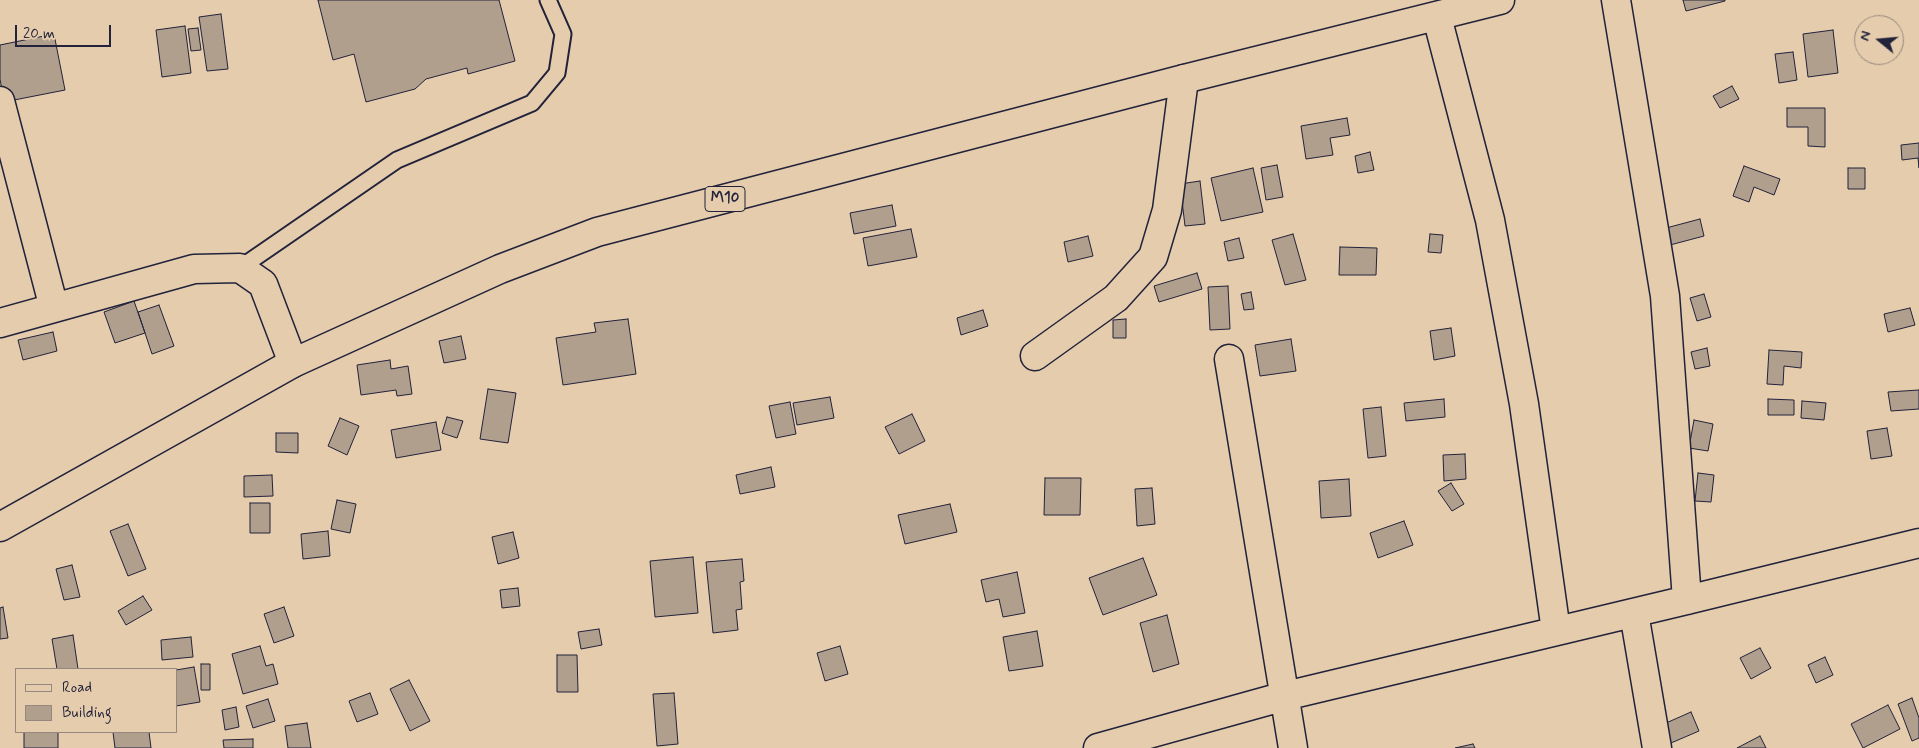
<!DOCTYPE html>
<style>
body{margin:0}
#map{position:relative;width:1919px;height:748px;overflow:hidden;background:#e4ccac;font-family:Mynerve,sans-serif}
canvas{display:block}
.legend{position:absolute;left:15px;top:668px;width:162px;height:65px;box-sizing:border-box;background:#e4ccac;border:1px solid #96887f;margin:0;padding:6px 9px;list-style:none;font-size:15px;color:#22223b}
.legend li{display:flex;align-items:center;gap:10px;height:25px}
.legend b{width:25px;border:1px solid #96887f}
.north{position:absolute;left:1854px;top:15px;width:50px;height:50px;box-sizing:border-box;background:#e4ccac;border:1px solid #96887f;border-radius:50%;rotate:287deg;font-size:14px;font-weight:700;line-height:20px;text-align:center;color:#22223b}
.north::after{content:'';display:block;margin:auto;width:18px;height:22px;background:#22223b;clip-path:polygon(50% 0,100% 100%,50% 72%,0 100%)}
.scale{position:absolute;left:15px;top:25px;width:96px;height:22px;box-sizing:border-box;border:2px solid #22223b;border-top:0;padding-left:6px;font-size:15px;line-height:18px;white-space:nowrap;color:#22223b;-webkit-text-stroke:4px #e4ccac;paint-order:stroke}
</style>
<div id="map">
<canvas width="1919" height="748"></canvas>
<ul class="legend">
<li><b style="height:6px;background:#e4ccac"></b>Road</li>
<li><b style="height:14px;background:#b19f8e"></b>Building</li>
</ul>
<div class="north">N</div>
<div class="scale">20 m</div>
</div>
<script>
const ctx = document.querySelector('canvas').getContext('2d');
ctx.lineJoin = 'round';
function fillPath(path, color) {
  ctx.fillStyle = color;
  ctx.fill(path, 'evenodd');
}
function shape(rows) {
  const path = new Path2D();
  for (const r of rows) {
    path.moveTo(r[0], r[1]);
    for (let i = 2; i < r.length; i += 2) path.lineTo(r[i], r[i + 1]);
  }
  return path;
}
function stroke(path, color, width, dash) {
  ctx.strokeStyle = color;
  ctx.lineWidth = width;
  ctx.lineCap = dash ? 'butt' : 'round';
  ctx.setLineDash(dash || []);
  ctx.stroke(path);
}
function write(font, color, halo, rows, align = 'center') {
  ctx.font = font + ' Mynerve,sans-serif';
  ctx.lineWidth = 4;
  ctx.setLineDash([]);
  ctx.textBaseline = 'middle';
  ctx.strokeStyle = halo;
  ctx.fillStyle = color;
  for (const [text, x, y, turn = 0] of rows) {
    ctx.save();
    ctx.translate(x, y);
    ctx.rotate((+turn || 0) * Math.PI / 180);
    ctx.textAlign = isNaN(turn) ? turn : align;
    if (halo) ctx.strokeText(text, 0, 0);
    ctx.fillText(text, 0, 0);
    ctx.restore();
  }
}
const building = shape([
 [318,0,499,0,515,61,468,74,467,68,426,79,415,89,366,102,354,54,333,60,318,0],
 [1683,0,1725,0,1725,1,1686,11,1683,0],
 [221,14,228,69,207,71,199,17,221,14],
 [185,26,191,73,162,77,156,30,185,26],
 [198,28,201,50,191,51,188,29,198,28],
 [1833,30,1838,73,1808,77,1803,34,1833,30],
 [54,34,65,90,4,102,0,79,0,45,54,34],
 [1793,52,1797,80,1779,83,1775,54,1793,52],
 [1732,86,1739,99,1720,108,1713,96,1732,86],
 [1787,108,1825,108,1825,147,1808,146,1808,127,1787,127,1787,108],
 [1347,118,1350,135,1330,138,1333,155,1306,159,1301,126,1347,118],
 [1919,143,1919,168,1918,158,1902,160,1901,145,1919,143],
 [1370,152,1374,170,1358,173,1355,156,1370,152],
 [1277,165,1283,197,1266,200,1261,168,1277,165],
 [1744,166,1780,179,1774,195,1754,187,1749,202,1733,196,1744,166],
 [1253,168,1263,212,1221,221,1211,178,1253,168],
 [1848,168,1865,168,1865,189,1848,189,1848,168],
 [1200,181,1205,224,1185,226,1180,184,1200,181],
 [892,205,896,226,854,234,850,213,892,205],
 [1700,219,1704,236,1670,245,1666,228,1700,219],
 [911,229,917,257,868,266,863,238,911,229],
 [1293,234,1306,280,1285,285,1272,240,1293,234],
 [1430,234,1443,235,1441,253,1428,252,1430,234],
 [1088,236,1093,256,1068,262,1064,242,1088,236],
 [1239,238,1244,258,1228,261,1224,242,1239,238],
 [1340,247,1377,248,1376,275,1339,275,1340,247],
 [1197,273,1202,289,1159,302,1154,286,1197,273],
 [1228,286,1230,329,1210,330,1208,287,1228,286],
 [1251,292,1254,309,1244,310,1241,294,1251,292],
 [1704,294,1711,317,1697,321,1690,298,1704,294],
 [134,301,145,333,115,343,104,312,134,301],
 [159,305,174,346,152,354,138,312,159,305],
 [1910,308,1915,325,1888,332,1884,314,1910,308],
 [983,310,988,326,961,335,957,318,983,310],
 [628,319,636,374,563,385,556,338,596,332,594,323,628,319],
 [1126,319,1126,338,1113,338,1113,320,1126,319],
 [1451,328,1455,356,1434,360,1430,331,1451,328],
 [53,332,57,351,23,360,18,340,53,332],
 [461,336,466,359,444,363,439,341,461,336],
 [1291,339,1296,371,1260,376,1255,345,1291,339],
 [1707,348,1710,366,1695,369,1691,352,1707,348],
 [1769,350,1802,352,1801,368,1784,366,1783,385,1767,384,1769,350],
 [390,360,391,369,408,366,412,394,397,396,396,390,361,395,357,365,390,360],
 [488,389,516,393,508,443,480,439,488,389],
 [1919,390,1919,409,1891,411,1888,392,1919,390],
 [830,397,834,418,797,425,793,403,830,397],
 [1444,399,1445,417,1406,421,1404,403,1444,399],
 [1768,399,1794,400,1794,415,1768,415,1768,399],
 [1802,401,1826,403,1824,420,1801,418,1802,401],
 [790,402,796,434,776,438,769,406,790,402],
 [1381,407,1386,456,1368,458,1363,409,1381,407],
 [912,414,925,441,899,454,885,427,912,414],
 [447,417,463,421,457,438,442,433,447,417],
 [340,418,359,426,347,455,328,446,340,418],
 [1694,420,1713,424,1708,451,1689,448,1694,420],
 [436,422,441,450,396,458,391,430,436,422],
 [1887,428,1892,456,1871,459,1867,431,1887,428],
 [276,433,298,433,298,453,276,452,276,433],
 [1465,454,1466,479,1444,481,1443,455,1465,454],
 [771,467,775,487,740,494,736,475,771,467],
 [1698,473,1714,475,1711,502,1695,501,1698,473],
 [272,475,273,496,244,497,244,476,272,475],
 [1045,478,1081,478,1080,515,1044,515,1045,478],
 [1349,479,1351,516,1321,518,1319,481,1349,479],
 [1451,483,1464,504,1452,511,1438,491,1451,483],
 [1152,488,1155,524,1137,526,1135,489,1152,488],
 [337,500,356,504,350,533,331,529,337,500],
 [250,503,270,503,270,533,250,533,250,503],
 [950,504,957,532,905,544,898,515,950,504],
 [1404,521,1413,545,1378,558,1370,533,1404,521],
 [128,524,146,569,128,576,110,531,128,524],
 [328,531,330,556,303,559,301,534,328,531],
 [513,532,519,558,498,564,492,537,513,532],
 [693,557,698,613,655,617,650,561,693,557],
 [1143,558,1157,595,1103,615,1089,578,1143,558],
 [742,559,744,581,740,582,742,609,736,610,738,630,713,633,706,562,742,559],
 [72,565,80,597,64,600,56,569,72,565],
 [1017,572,1025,613,1003,617,999,599,986,602,981,580,1017,572],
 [518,588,520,606,502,608,500,590,518,588],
 [143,596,152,610,126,625,118,611,143,596],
 [3,607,8,638,0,639,0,608,3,607],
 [284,607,294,636,274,643,264,614,284,607],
 [1167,615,1179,664,1153,672,1140,623,1167,615],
 [599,629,602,645,581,649,578,632,599,629],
 [1037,631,1043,666,1009,671,1003,637,1037,631],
 [73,635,78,669,57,669,52,639,73,635],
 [191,637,193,657,162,660,161,640,191,637],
 [260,646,266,666,273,664,278,684,243,694,232,654,260,646],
 [840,646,848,674,825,681,817,653,840,646],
 [1760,648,1771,668,1751,679,1740,658,1760,648],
 [557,655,577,655,578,692,557,692,557,655],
 [1825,657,1833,675,1816,683,1808,665,1825,657],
 [201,664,210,664,210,690,201,690,201,664],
 [194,667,200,702,176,706,176,670,194,667],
 [409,680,430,721,410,731,390,689,409,680],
 [370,693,378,714,357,722,349,701,370,693],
 [674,693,678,744,657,746,653,694,674,693],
 [1912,698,1919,718,1919,738,1912,741,1898,704,1912,698],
 [268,699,275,721,253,728,246,706,268,699],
 [1888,705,1900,729,1863,748,1851,724,1888,705],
 [236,707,239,727,225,730,222,710,236,707],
 [1691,712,1699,731,1664,746,1657,727,1691,712],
 [307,723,311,748,288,748,285,726,307,723],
 [24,732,58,732,58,748,24,748,24,732],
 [113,732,149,732,151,748,115,748,113,732],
 [1760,736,1766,748,1737,748,1760,736],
 [253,739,253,748,224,748,223,740,253,739],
 [1473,744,1475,748,1455,748,1473,744]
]);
fillPath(building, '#b19f8e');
stroke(building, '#22223b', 1);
const lane = shape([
 [240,268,397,160,532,103,557,73,563,34,548,0]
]);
const street = shape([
 [1616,0,1665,296,1687,600],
 [1437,17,1490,220,1524,404,1556,631],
 [0,101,54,308],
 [0,323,194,269,240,268,263,284,293,363],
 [1035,356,1116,298,1153,257,1167,210,1184,79],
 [1229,359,1293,748],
 [1634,613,1657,748],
 [1098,748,1285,696,1687,600,1919,543]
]);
const primary = shape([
 [0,527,293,363,500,269,597,232,1184,79,1500,0]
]);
stroke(lane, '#22223b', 19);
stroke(street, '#22223b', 31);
stroke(primary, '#22223b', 31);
stroke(lane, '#e4ccac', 15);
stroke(street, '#e4ccac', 28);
stroke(primary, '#e4ccac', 28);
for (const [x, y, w] of [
 [725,199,40]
]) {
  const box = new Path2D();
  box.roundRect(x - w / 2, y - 12.5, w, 25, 4);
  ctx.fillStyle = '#e4ccac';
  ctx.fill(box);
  stroke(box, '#22223b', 1);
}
write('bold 15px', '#22223b', null, [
 ["M10",725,199]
]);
</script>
